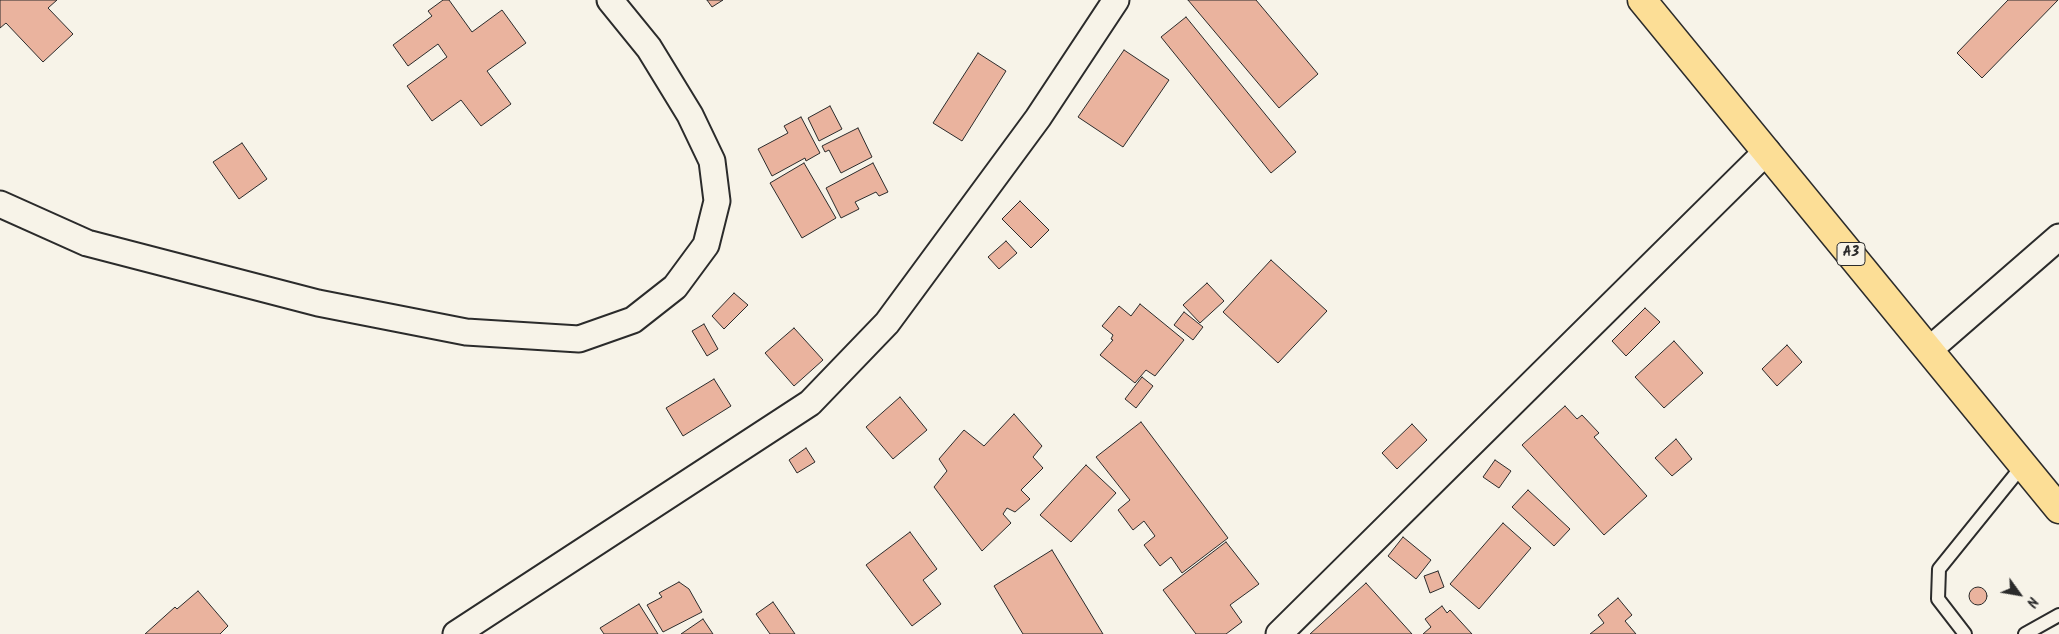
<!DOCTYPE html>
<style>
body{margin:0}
#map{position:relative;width:2059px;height:634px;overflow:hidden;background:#f7f3e8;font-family:Kalam,sans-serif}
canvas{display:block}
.north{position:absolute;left:1994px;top:569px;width:50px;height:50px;-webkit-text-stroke:4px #f7f3e8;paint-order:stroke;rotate:122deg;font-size:14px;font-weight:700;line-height:20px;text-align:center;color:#2b2b2b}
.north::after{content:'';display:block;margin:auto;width:18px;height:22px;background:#2b2b2b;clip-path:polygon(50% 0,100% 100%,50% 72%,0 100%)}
</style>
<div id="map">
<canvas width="2059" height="634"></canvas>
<div class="north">N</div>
</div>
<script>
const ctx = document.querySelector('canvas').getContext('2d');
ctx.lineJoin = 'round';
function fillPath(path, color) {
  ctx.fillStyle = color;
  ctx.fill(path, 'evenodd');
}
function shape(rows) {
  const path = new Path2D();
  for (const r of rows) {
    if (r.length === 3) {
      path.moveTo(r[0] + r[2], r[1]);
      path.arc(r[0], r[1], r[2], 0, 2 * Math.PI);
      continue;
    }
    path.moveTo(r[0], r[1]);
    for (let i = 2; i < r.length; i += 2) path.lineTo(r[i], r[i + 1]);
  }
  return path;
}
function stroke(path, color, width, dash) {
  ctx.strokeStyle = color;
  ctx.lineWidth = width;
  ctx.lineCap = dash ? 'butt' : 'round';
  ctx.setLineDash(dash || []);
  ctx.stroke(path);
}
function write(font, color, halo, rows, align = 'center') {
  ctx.font = font + ' Kalam,sans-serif';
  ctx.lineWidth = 4.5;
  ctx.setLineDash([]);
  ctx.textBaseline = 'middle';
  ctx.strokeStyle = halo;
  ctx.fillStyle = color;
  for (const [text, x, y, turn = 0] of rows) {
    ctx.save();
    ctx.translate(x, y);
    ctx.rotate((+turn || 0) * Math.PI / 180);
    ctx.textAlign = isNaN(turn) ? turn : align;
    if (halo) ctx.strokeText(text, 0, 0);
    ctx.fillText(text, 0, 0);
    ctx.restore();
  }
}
const building = shape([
 [0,0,57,0,48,8,73,34,43,62,6,23,0,28,0,0],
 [443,0,449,0,472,32,502,10,526,43,487,71,511,104,481,126,461,100,432,121,407,86,447,57,438,44,408,66,393,45,432,16,428,11,443,0],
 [707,0,723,0,712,7,707,0],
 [1188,0,1256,0,1318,74,1279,108,1188,0],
 [2008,0,2058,0,1982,78,1957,53,2008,0],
 [1186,17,1296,152,1271,173,1161,37,1186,17],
 [1124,50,1169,80,1123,147,1078,117,1124,50],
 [978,53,1006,71,962,141,933,123,978,53],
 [830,106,842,129,819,141,808,118,830,106],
 [801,117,820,153,806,161,805,158,772,176,758,149,788,133,784,126,801,117],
 [858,128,872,157,841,173,829,150,825,152,822,146,858,128],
 [242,143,267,179,239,199,213,162,242,143],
 [804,163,836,218,802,238,770,183,804,163],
 [873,163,888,192,879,196,876,192,855,202,859,209,841,218,826,188,873,163],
 [1020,201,1049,230,1031,248,1002,219,1020,201],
 [1006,241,1017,253,999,269,988,257,1006,241],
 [1271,260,1327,311,1278,363,1223,312,1271,260],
 [1207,283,1224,301,1200,323,1183,305,1207,283],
 [734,293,748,305,724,329,712,316,734,293],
 [1140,304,1184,340,1155,376,1146,370,1135,383,1100,355,1113,340,1111,339,1113,335,1102,326,1119,306,1131,316,1140,304],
 [1645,308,1660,322,1626,356,1612,341,1645,308],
 [1184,312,1203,327,1193,340,1174,325,1184,312],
 [704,324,718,349,707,356,692,331,704,324],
 [794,328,823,360,794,386,765,353,794,328],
 [1674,341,1703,373,1664,408,1635,377,1674,341],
 [1787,345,1802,362,1777,386,1762,369,1787,345],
 [1142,377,1153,386,1136,408,1125,399,1142,377],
 [714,379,731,406,683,436,666,408,714,379],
 [900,397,927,430,893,459,866,427,900,397],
 [1565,406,1577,419,1582,415,1599,433,1594,437,1647,496,1604,535,1522,445,1565,406],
 [1014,414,1042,446,1033,457,1043,468,1021,490,1030,499,1015,512,1007,508,1003,514,1011,523,982,551,934,487,947,471,939,459,964,430,984,446,1014,414],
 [1141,422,1228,538,1182,573,1171,557,1160,566,1144,545,1155,536,1144,521,1133,530,1118,510,1130,500,1096,457,1141,422],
 [1412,424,1427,440,1397,469,1382,453,1412,424],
 [1676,439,1692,459,1672,476,1655,458,1676,439],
 [806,448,815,462,797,473,789,460,806,448],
 [1495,460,1511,471,1499,488,1483,477,1495,460],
 [1086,465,1116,493,1071,542,1040,515,1086,465],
 [1528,490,1570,529,1554,546,1512,507,1528,490],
 [1503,523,1531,548,1479,609,1450,584,1503,523],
 [910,532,937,569,923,580,941,604,912,626,866,565,910,532],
 [1403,537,1431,560,1416,579,1388,556,1403,537],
 [1226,542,1259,584,1230,605,1242,622,1226,634,1196,634,1163,590,1226,542],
 [1052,550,1103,634,1023,634,994,586,1052,550],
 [1438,571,1444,587,1430,593,1424,576,1438,571],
 [679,582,689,589,702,612,663,632,647,605,662,597,659,593,679,582],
 [1366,583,1412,634,1310,634,1366,583],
 [1978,596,9],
 [198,591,228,626,220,634,145,634,175,607,177,609,198,591],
 [1618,598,1632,615,1625,621,1636,634,1590,634,1604,623,1598,615,1618,598],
 [773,602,795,634,770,634,756,614,773,602],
 [639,604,658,634,604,634,600,628,639,604],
 [1442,606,1447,613,1450,610,1472,634,1423,634,1431,627,1425,619,1442,606],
 [703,619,713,634,681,634,703,619]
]);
fillPath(building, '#eab39e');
stroke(building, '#2b2b2b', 1);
const service = shape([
 [1965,634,1938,599,1939,569,2023,465],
 [2025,634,2059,615]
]);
const minor = shape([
 [0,204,87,243,318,303,466,332,579,339,633,320,675,287,706,245,717,201,712,161,690,115,649,48,610,0],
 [1929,350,2059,237],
 [456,634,810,403,887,323,1038,118,1116,0],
 [1279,634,1767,151]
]);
const trunk = shape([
 [1642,0,2059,509]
]);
stroke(service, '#2b2b2b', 16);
stroke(minor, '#2b2b2b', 29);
stroke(trunk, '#2b2b2b', 31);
stroke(service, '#f7f3e8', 12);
stroke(minor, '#f7f3e8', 25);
stroke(trunk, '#fcde96', 28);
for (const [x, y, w] of [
 [1851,254,28]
]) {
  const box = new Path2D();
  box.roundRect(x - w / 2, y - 11.5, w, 23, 4);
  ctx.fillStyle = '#f7f3e8';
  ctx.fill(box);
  stroke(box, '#2b2b2b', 1);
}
write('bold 14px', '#2b2b2b', null, [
 ["A3",1851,254]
]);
</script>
